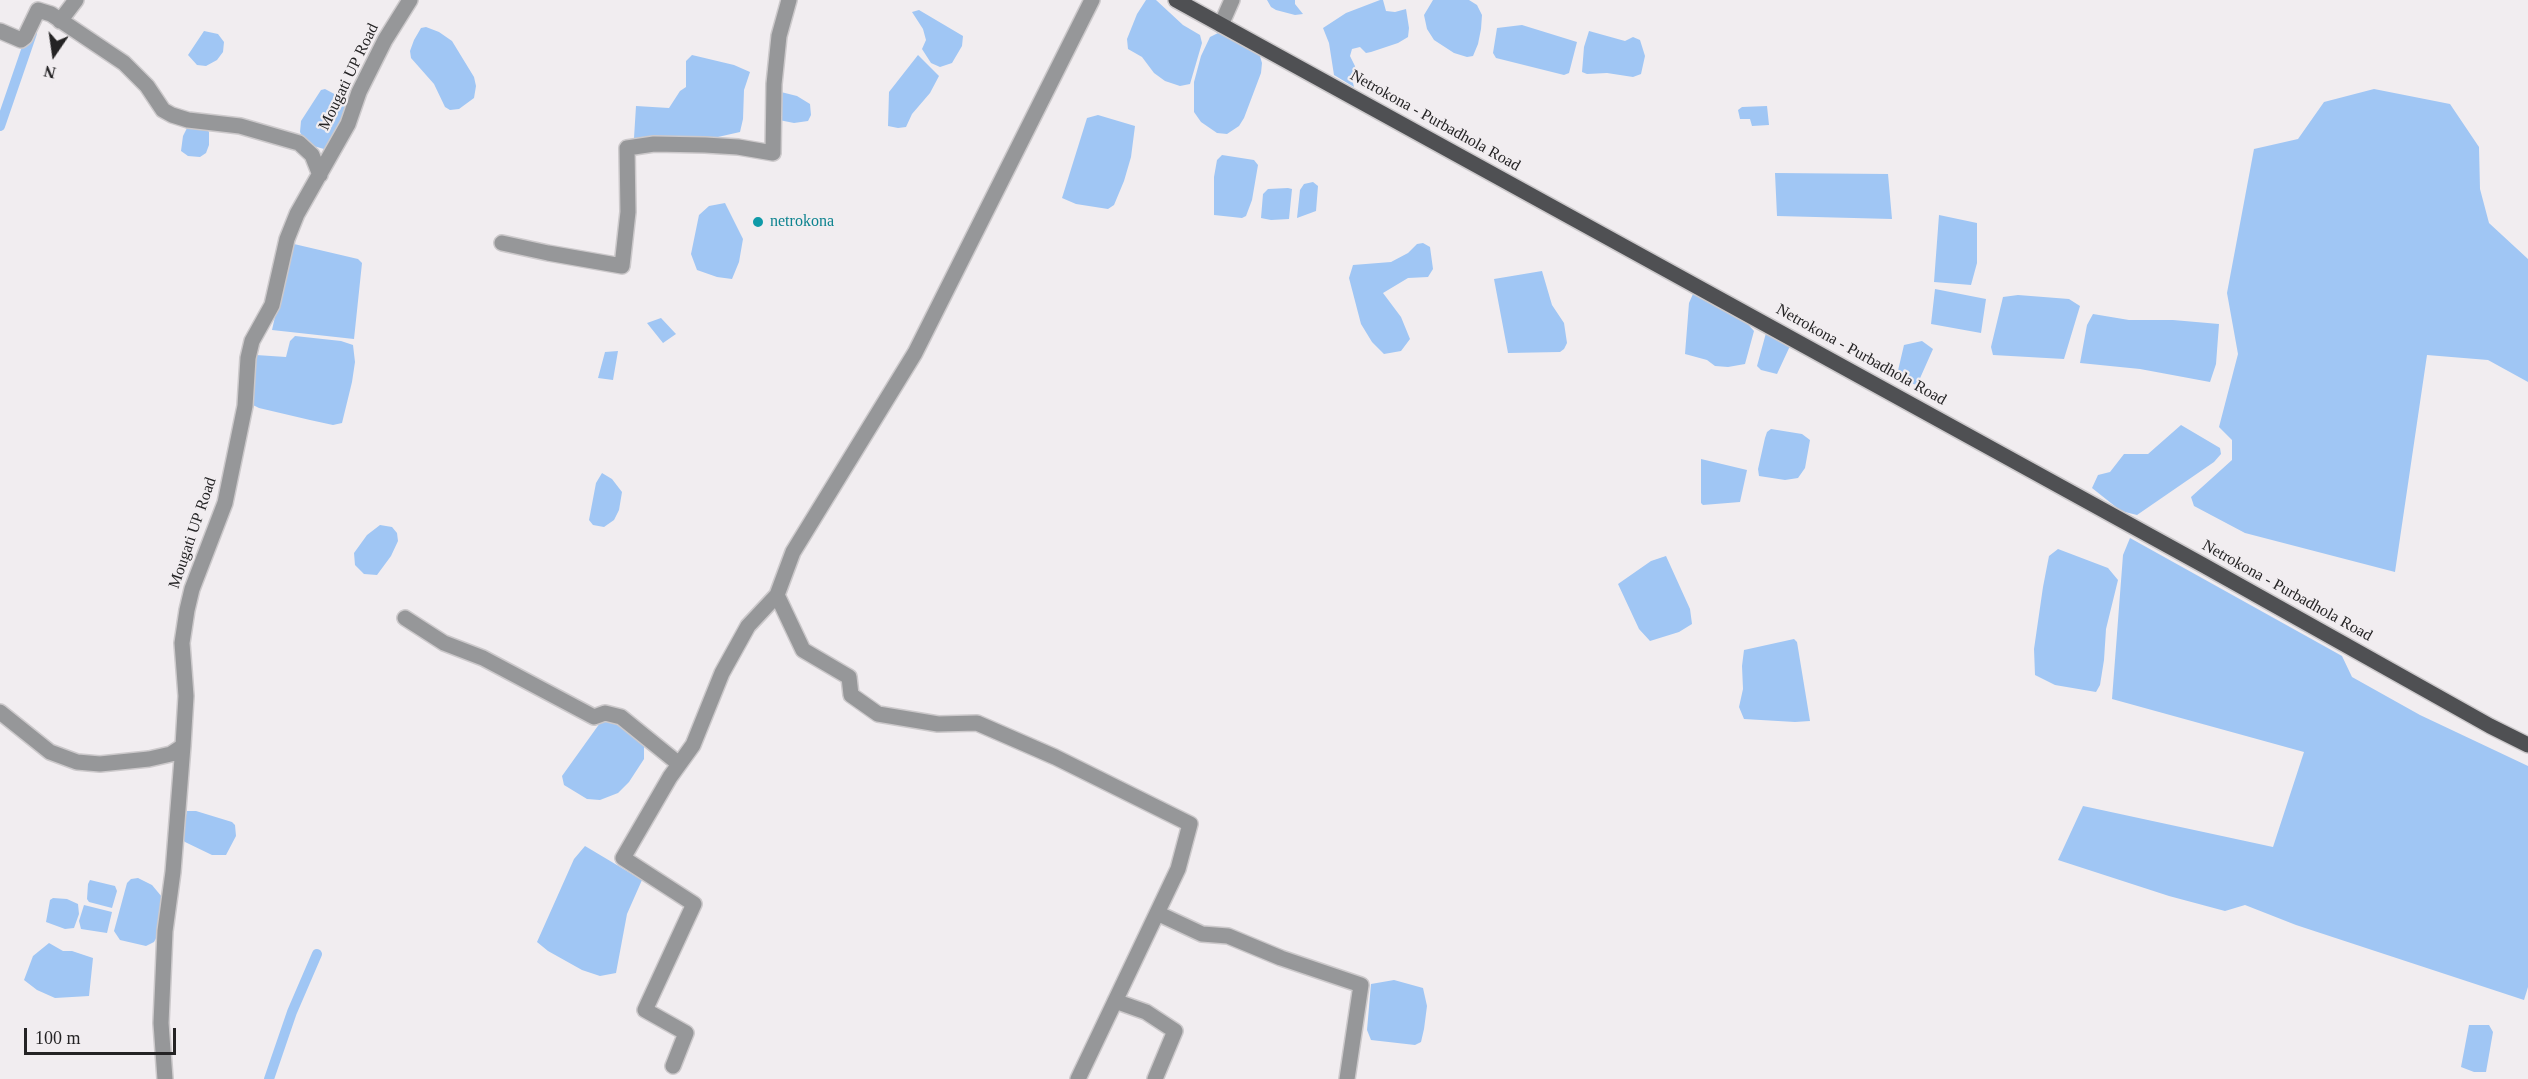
<!DOCTYPE html>
<style>
body{margin:0}
#map{position:relative;width:2528px;height:1079px;overflow:hidden;background:#f1edf0;font-family:Georgia,serif}
canvas{display:block}
.north{position:absolute;left:24px;top:24px;width:60px;height:60px;-webkit-text-stroke:4px #f1edf0;paint-order:stroke;rotate:193deg;font-size:16px;font-weight:700;line-height:24px;text-align:center;color:#242324}
.north::after{content:'';display:block;margin:auto;width:21px;height:27px;background:#242324;clip-path:polygon(50% 0,100% 100%,50% 72%,0 100%)}
.scale{position:absolute;left:24px;top:1028px;width:152px;height:27px;box-sizing:border-box;border:3px solid #242324;border-top:0;padding-left:8px;font-size:18px;line-height:21px;white-space:nowrap;color:#242324;-webkit-text-stroke:4px #f1edf0;paint-order:stroke}
</style>
<div id="map">
<canvas width="2528" height="1079"></canvas>
<div class="north">N</div>
<div class="scale">100 m</div>
</div>
<script>
const ctx = document.querySelector('canvas').getContext('2d');
ctx.lineJoin = 'round';
function fillPath(path, color) {
  ctx.fillStyle = color;
  ctx.fill(path, 'evenodd');
}
function shape(rows) {
  const path = new Path2D();
  for (const r of rows) {
    path.moveTo(r[0], r[1]);
    for (let i = 2; i < r.length; i += 2) path.lineTo(r[i], r[i + 1]);
  }
  return path;
}
function stroke(path, color, width, dash) {
  ctx.strokeStyle = color;
  ctx.lineWidth = width;
  ctx.lineCap = dash ? 'butt' : 'round';
  ctx.setLineDash(dash || []);
  ctx.stroke(path);
}
function write(font, color, halo, rows, align = 'center') {
  ctx.font = font + ' Georgia,serif';
  ctx.lineWidth = 4.5;
  ctx.setLineDash([]);
  ctx.textBaseline = 'middle';
  ctx.strokeStyle = halo;
  ctx.fillStyle = color;
  for (const [text, x, y, turn = 0] of rows) {
    ctx.save();
    ctx.translate(x, y);
    ctx.rotate((+turn || 0) * Math.PI / 180);
    ctx.textAlign = isNaN(turn) ? turn : align;
    if (halo) ctx.strokeText(text, 0, 0);
    ctx.fillText(text, 0, 0);
    ctx.restore();
  }
}
fillPath(shape([
 [1146,0,1156,0,1183,25,1200,35,1202,43,1190,84,1180,86,1165,81,1154,73,1142,57,1128,49,1127,39,1137,14],
 [1267,0,1295,0,1295,4,1303,14,1295,15,1276,10,1271,7],
 [1380,0,1383,0,1386,11,1395,12,1406,9,1409,28,1408,37,1398,43,1371,52,1366,53,1360,47,1352,49,1350,56,1355,66,1352,79,1354,87,1334,75,1329,43,1323,28,1346,13],
 [1433,0,1469,0,1477,5,1482,15,1481,29,1478,44,1473,56,1467,57,1454,53,1434,40,1427,29,1424,15],
 [919,10,963,36,962,46,952,63,940,67,931,63,922,49,926,40,923,29,912,12],
 [1522,25,1577,42,1569,73,1564,75,1496,58,1493,53,1497,28],
 [426,27,439,32,452,41,474,77,476,86,474,98,459,109,450,110,445,107,434,84,411,58,410,51,414,40,421,28],
 [204,31,218,34,224,42,223,52,217,60,206,66,197,65,188,55],
 [1589,31,1625,41,1633,37,1640,40,1645,56,1641,74,1633,77,1607,73,1587,74,1582,72,1584,47],
 [1220,32,1259,53,1262,63,1261,73,1244,118,1239,126,1227,134,1217,133,1201,122,1194,112,1194,82,1201,56,1210,37],
 [692,55,734,65,750,72,744,90,743,119,740,132,709,139,634,138,636,106,669,108,680,91,686,87,686,61],
 [918,55,939,76,930,93,912,114,906,127,898,128,888,126,889,92],
 [325,89,340,97,348,105,332,146,324,149,310,145,304,140,300,132,301,121,321,90],
 [2374,89,2450,104,2479,147,2480,189,2489,223,2528,259,2528,382,2488,360,2427,355,2395,572,2245,533,2194,506,2191,497,2232,460,2232,440,2219,427,2238,354,2227,293,2254,149,2298,139,2324,102],
 [781,92,797,96,810,104,811,115,808,121,794,123,779,120],
 [1767,106,1769,125,1752,126,1750,119,1740,119,1738,110,1742,107],
 [1098,115,1135,126,1131,157,1124,181,1114,205,1108,209,1076,204,1062,198,1087,118],
 [190,126,207,129,209,132,209,145,206,153,200,157,188,156,181,151,183,136,187,128],
 [1222,155,1254,160,1258,165,1252,200,1246,216,1242,218,1214,215,1214,177,1217,160],
 [1775,173,1888,174,1892,219,1777,216],
 [1313,182,1318,186,1316,211,1297,218,1300,190,1304,184],
 [1288,188,1292,189,1289,219,1271,220,1261,218,1263,194,1268,189],
 [725,203,743,239,739,262,732,279,717,277,697,270,691,254,699,215,709,206],
 [1939,215,1977,223,1977,263,1971,285,1934,282],
 [1423,243,1430,247,1433,269,1428,277,1408,278,1383,293,1401,317,1410,339,1401,351,1384,354,1372,342,1361,324,1349,278,1353,265,1391,262,1408,253,1417,244],
 [294,244,358,259,362,263,354,339,272,330,291,245],
 [1542,271,1552,305,1564,323,1567,343,1564,349,1560,352,1508,353,1494,279],
 [1935,289,1986,299,1981,333,1931,324],
 [1693,294,1746,322,1754,331,1745,364,1728,367,1715,366,1707,360,1685,354,1689,303],
 [2018,295,2069,299,2080,306,2064,359,1993,355,1991,347,2003,297],
 [2093,314,2129,320,2173,320,2219,324,2216,364,2210,382,2140,369,2080,363,2087,325],
 [661,318,676,334,663,343,647,323],
 [1766,333,1790,346,1777,374,1761,370,1757,366],
 [295,336,341,341,353,345,355,362,352,382,342,423,333,425,310,420,259,408,253,405,256,355,286,357,290,341],
 [1922,341,1933,349,1917,385,1896,379,1904,345],
 [618,351,613,380,598,378,605,352],
 [2181,425,2220,448,2221,454,2214,462,2137,515,2121,511,2092,488,2098,475,2110,472,2124,454,2148,454],
 [1771,429,1802,434,1810,440,1805,468,1798,478,1785,480,1759,476,1758,469,1765,438,1767,432],
 [1701,459,1747,470,1740,502,1703,505,1701,503],
 [602,473,612,479,622,492,619,510,614,520,604,527,593,525,589,520,596,483],
 [380,525,392,527,397,533,398,541,391,556,377,575,364,574,355,565,354,553,367,535],
 [2130,538,2342,656,2352,677,2420,715,2528,766,2528,987,2524,1000,2296,925,2245,905,2225,911,2169,896,2058,860,2083,806,2273,847,2304,752,2112,699,2123,555],
 [2058,549,2108,568,2118,580,2106,629,2104,660,2100,685,2096,692,2055,685,2035,675,2034,649,2043,587,2049,556],
 [1666,556,1690,609,1692,624,1679,632,1650,641,1639,629,1618,584,1651,561],
 [1794,639,1797,642,1810,721,1795,722,1744,719,1739,707,1743,689,1742,666,1744,650],
 [605,716,638,732,644,746,644,759,629,782,618,793,600,800,587,799,564,785,562,776],
 [187,811,196,811,232,822,235,825,236,836,226,855,212,855,185,842,182,839,183,828],
 [585,846,642,880,627,914,616,973,600,976,582,970,548,951,537,942,574,859],
 [138,878,152,885,162,897,159,933,154,942,146,946,120,940,114,931,127,883,131,879],
 [90,880,115,886,117,891,112,908,89,902,87,899,88,884],
 [53,898,67,899,78,904,79,914,74,928,65,929,46,922,50,900],
 [84,905,112,912,107,933,81,929,79,921],
 [49,943,63,951,72,951,93,958,89,996,55,998,37,990,24,980,33,956],
 [1394,980,1423,988,1427,1006,1424,1029,1421,1042,1415,1045,1371,1040,1367,1030,1371,984],
 [2469,1025,2489,1025,2493,1032,2486,1072,2474,1072,2461,1067]
]), '#a0c6f4');
stroke(shape([
 [0,126,32,33],
 [269,1079,292,1012,317,954]
]), '#a0c6f4', 10);
const minor = shape([
 [60,21,76,0],
 [1221,25,1232,0],
 [0,31,21,40,25,37,38,10,51,14,124,63,147,86,163,110,172,115,188,120,240,126,299,143,312,155,320,175],
 [502,243,548,253,622,266,628,212,627,148,654,144,705,145,738,147,773,153,774,84,779,36,789,0],
 [777,595,803,650,849,677,851,695,878,714,938,724,977,723,1055,757,1190,824,1178,869,1078,1079],
 [405,618,444,643,483,658,594,717,605,713,621,717,679,764],
 [0,712,50,752,77,762,100,764,149,759,171,754,183,746],
 [1157,913,1202,934,1228,936,1281,958,1361,985,1347,1079],
 [1115,1001,1146,1012,1175,1031,1155,1079],
 [673,1066,686,1033,645,1010,694,904,623,858,670,777,693,745,722,673,748,626,777,595,793,552,915,353,1092,0],
 [165,1079,161,1023,165,931,173,872,183,746,186,696,182,643,187,610,192,589,225,503,245,406,248,358,252,341,272,305,287,239,297,214,348,124,359,92,385,40,410,0]
]);
const major = shape([
 [1176,0,2203,565,2490,726,2528,745]
]);
stroke(minor, '#ccc9cb', 18);
stroke(major, '#ccc9cb', 18);
stroke(minor, '#969799', 15);
stroke(major, '#4f5053', 15);
for (const [x, y, r, color] of [
 [758,222,6,"#0f9aa8"]
]) {
  const dot = new Path2D();
  dot.arc(x, y, r, 0, 2 * Math.PI);
  ctx.fillStyle = color;
  ctx.fill(dot);
  stroke(dot, '#f1edf0', 2);
}
write('16px', '#242324', '#f1edf0', [
 ["Mougati UP Road",349,77,-64],
 ["Netrokona - Purbadhola Road",1435,121,29],
 ["Netrokona - Purbadhola Road",1861,355,29],
 ["Mougati UP Road",193,533,-71],
 ["Netrokona - Purbadhola Road",2287,591,29]
]);
write('16px', '#0d838f', '#f1edf0', [
 ["netrokona",770,222]
], 'left');
</script>
